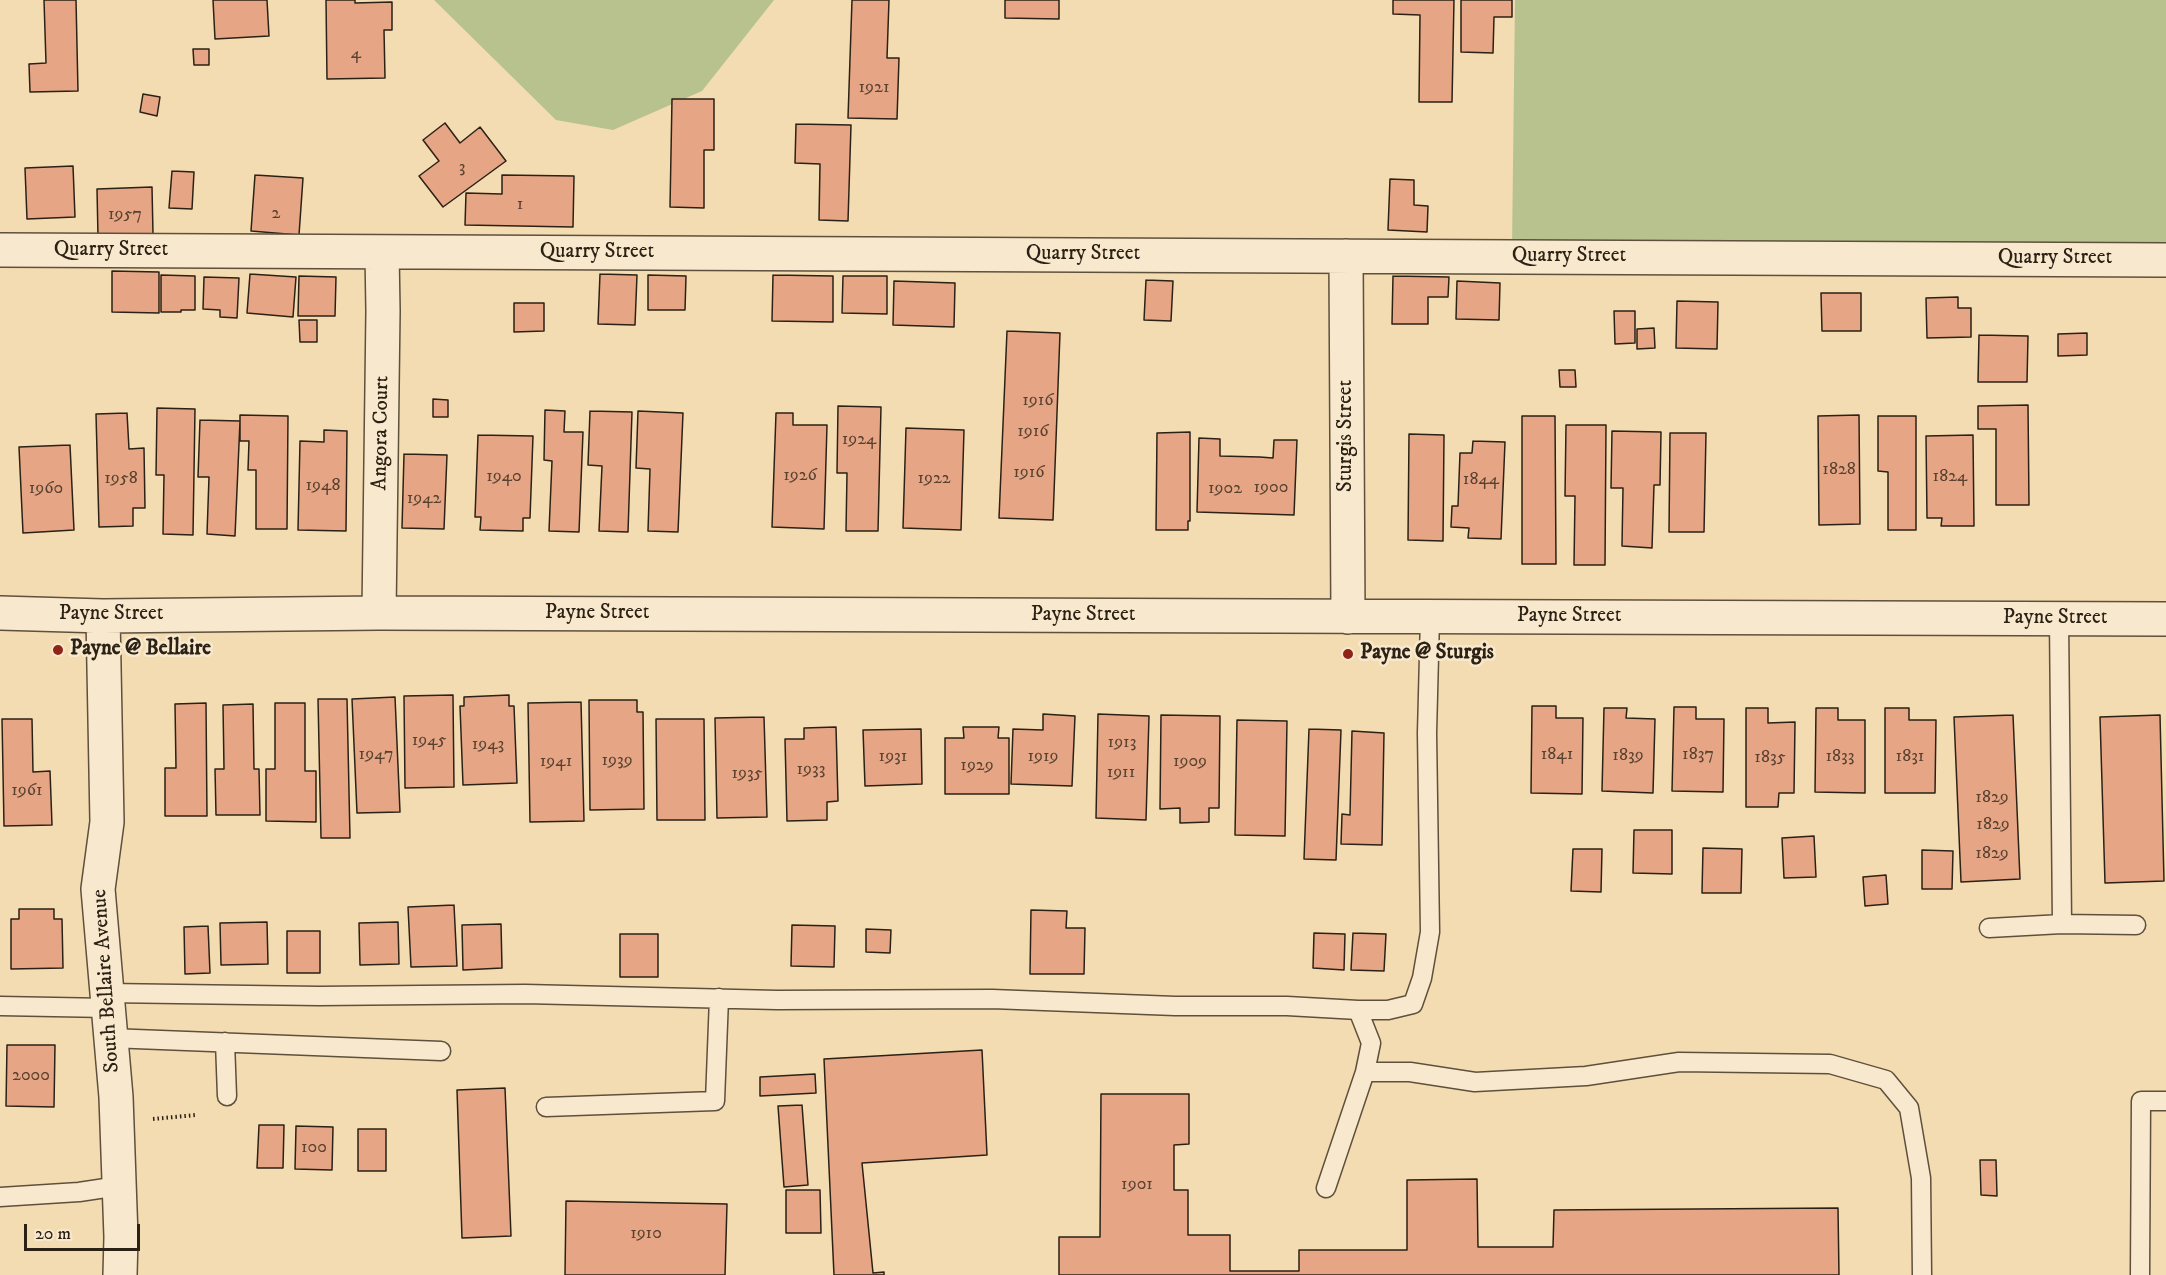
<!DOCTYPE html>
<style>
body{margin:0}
#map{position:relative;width:2166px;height:1275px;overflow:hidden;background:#f4dcb2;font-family:"IM FELL DW Pica",serif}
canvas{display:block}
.scale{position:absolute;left:24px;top:1224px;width:116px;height:27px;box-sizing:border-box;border:3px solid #2b2115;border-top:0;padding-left:8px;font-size:18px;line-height:21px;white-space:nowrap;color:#2b2115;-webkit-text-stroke:4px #f8e8cd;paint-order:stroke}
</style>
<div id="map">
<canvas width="2166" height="1275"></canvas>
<div class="scale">20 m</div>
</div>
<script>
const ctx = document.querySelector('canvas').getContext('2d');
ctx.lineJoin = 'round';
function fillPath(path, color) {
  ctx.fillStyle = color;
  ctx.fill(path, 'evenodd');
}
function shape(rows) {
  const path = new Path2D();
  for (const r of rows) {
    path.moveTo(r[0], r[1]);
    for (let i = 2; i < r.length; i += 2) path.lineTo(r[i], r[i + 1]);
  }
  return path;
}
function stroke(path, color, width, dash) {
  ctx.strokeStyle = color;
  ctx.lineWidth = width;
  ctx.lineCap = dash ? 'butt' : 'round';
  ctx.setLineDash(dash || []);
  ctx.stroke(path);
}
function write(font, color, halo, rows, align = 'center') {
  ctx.font = font + ' "IM FELL DW Pica",serif';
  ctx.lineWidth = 5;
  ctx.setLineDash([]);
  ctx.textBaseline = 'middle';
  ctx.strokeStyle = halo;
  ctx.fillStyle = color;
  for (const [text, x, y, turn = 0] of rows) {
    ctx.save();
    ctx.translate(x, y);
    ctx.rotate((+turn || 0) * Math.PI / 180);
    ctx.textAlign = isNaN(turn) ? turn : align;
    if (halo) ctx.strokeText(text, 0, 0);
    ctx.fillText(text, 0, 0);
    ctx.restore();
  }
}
fillPath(shape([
 [434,0,774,0,702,91,613,130,556,120],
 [1515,0,2166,0,2166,250,1512,247]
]), '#b7c28f');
const building = shape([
 [44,0,76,0,78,91,30,92,29,64,46,63,44,0],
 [213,0,267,0,269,36,215,39,213,0],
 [326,0,355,0,355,3,392,2,392,30,384,30,385,78,327,79,326,0],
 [852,0,889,0,887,58,899,58,897,119,848,118,852,0],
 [1005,0,1059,0,1059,19,1005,18,1005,0],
 [1393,0,1454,0,1452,102,1419,102,1420,15,1393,14,1393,0],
 [1461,0,1512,0,1512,17,1494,17,1493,53,1461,52,1461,0],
 [193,49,209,49,209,65,194,65,193,49],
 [143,94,160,97,157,116,140,112,143,94],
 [672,99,714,99,714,150,704,150,704,208,670,207,672,99],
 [445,123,460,143,480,127,506,161,443,207,419,176,439,161,423,140,445,123],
 [796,124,851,125,848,221,819,220,820,164,795,163,796,124],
 [73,166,75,217,27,219,25,168,73,166],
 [172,171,194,172,192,209,169,208,172,171],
 [255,175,303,178,299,235,251,231,255,175],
 [502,175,574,176,573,227,465,225,466,193,502,194,502,175],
 [1390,179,1414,180,1414,205,1428,206,1427,232,1388,230,1390,179],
 [152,187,153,234,98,237,97,189,152,187],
 [112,271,159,272,159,313,112,312,112,271],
 [250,274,296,277,293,317,247,313,250,274],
 [600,274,637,275,635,325,598,324,600,274],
 [161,275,195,276,195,310,181,310,181,312,161,312,161,275],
 [648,275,686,276,685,310,648,310,648,275],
 [773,275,833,276,833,322,772,321,773,275],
 [299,276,336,277,335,316,298,316,299,276],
 [843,276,887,276,887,314,842,313,843,276],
 [1393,276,1449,277,1448,297,1428,297,1428,324,1392,324,1393,276],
 [204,277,239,278,237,318,220,317,220,310,203,309,204,277],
 [1146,280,1173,281,1171,321,1144,320,1146,280],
 [894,281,955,283,954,327,893,325,894,281],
 [1457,281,1500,283,1499,320,1456,319,1457,281],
 [1821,293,1861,293,1861,331,1822,331,1821,293],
 [1958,297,1958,308,1971,308,1971,337,1927,338,1926,298,1958,297],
 [1677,301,1718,302,1717,349,1676,348,1677,301],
 [514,303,544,303,544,331,514,332,514,303],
 [1614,311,1635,311,1635,343,1615,344,1614,311],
 [299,320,317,320,317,342,300,342,299,320],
 [1654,328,1655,348,1637,349,1637,329,1654,328],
 [1007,331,1060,333,1053,520,999,518,1007,331],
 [2087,333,2087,355,2058,356,2058,334,2087,333],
 [1979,335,2028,336,2027,382,1978,382,1979,335],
 [1559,370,1575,370,1576,387,1560,387,1559,370],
 [433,399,448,400,448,417,433,417,433,399],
 [2028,405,2029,505,1996,505,1996,429,1978,429,1978,406,2028,405],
 [838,406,881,407,878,531,846,531,847,473,837,473,838,406],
 [157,408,195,409,193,535,163,534,164,475,156,475,157,408],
 [545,410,565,411,564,432,583,432,579,532,549,531,552,461,544,460,545,410],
 [590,411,632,412,628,532,599,531,602,466,588,465,590,411],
 [638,411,683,413,678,532,648,531,650,469,636,468,638,411],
 [127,413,129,449,144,448,145,508,133,508,133,526,99,527,96,414,127,413],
 [776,413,793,413,793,425,827,425,824,529,772,527,776,413],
 [240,415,288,416,287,529,256,529,256,470,248,470,249,441,240,441,240,415],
 [1859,415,1860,524,1819,525,1818,416,1859,415],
 [1522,416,1555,416,1556,564,1522,564,1522,416],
 [1878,416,1916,416,1916,530,1888,530,1888,472,1878,471,1878,416],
 [200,420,240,421,235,536,207,534,209,477,198,477,200,420],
 [1566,425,1606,425,1605,565,1574,565,1575,496,1565,496,1566,425],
 [906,428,964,430,961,530,903,528,906,428],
 [324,430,347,431,346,531,298,530,300,441,324,442,324,430],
 [1612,431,1661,432,1660,485,1654,485,1652,548,1622,546,1623,488,1611,488,1612,431],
 [1190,432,1190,521,1188,521,1188,530,1156,530,1157,433,1190,432],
 [1670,433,1706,433,1704,532,1669,532,1670,433],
 [1409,434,1444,435,1443,541,1408,540,1409,434],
 [478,435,533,436,530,518,523,518,523,531,480,530,481,517,475,517,478,435],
 [1973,435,1974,526,1941,526,1942,518,1927,518,1926,436,1973,435],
 [1199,438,1220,439,1220,456,1260,457,1273,458,1274,440,1297,440,1294,515,1197,512,1199,438],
 [1473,441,1505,442,1501,539,1468,538,1469,528,1451,527,1452,506,1458,506,1460,453,1472,453,1473,441],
 [70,445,74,530,23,533,19,447,70,445],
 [404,454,447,455,444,529,402,528,404,454],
 [453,695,454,787,405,788,404,696,453,695],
 [509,695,509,706,514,706,517,783,463,785,460,706,464,706,464,697,509,695],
 [395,697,400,812,357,813,352,699,395,697],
 [318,699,347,699,350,838,321,838,318,699],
 [589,700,637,700,637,712,643,712,644,809,590,810,589,700],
 [581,702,584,821,530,822,528,703,581,702],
 [206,703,207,816,165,816,165,768,176,768,175,704,206,703],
 [275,703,305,703,305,771,316,771,316,822,266,821,266,769,275,769,275,703],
 [253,704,254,769,259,769,260,815,216,815,215,769,224,769,223,705,253,704],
 [1532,706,1556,706,1556,718,1583,718,1582,794,1531,793,1532,706],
 [1674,707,1696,707,1696,719,1724,719,1723,792,1672,791,1674,707],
 [1604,708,1627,708,1626,718,1655,719,1653,793,1602,791,1604,708],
 [1746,708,1768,708,1768,723,1795,722,1794,793,1779,793,1778,807,1746,807,1746,708],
 [1816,708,1838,708,1838,720,1865,720,1865,793,1815,792,1816,708],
 [1885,708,1909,708,1909,720,1936,720,1935,793,1885,793,1885,708],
 [1043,714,1075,716,1072,786,1011,784,1013,729,1043,730,1043,714],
 [1098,714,1149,716,1146,820,1096,818,1098,714],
 [1161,715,1220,716,1219,808,1209,808,1209,822,1180,823,1180,808,1160,809,1161,715],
 [2013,715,2020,879,1961,882,1954,717,2013,715],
 [2160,715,2164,881,2105,883,2100,717,2160,715],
 [764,717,767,817,717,818,715,718,764,717],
 [2,719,32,719,33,772,50,771,52,825,4,826,2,719],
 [656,719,704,719,705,820,657,820,656,719],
 [1237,720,1287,721,1285,836,1235,835,1237,720],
 [836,727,838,801,827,802,827,820,787,821,785,739,804,739,804,728,836,727],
 [963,727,999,727,998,738,1009,738,1009,794,945,794,945,738,964,738,963,727],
 [921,729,922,784,865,786,863,730,921,729],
 [1309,729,1341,730,1336,860,1304,859,1309,729],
 [1352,731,1384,733,1382,845,1341,844,1342,814,1350,815,1352,731],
 [1634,830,1672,830,1672,874,1633,873,1634,830],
 [1814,836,1816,877,1784,878,1782,838,1814,836],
 [1703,848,1742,849,1741,893,1702,893,1703,848],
 [1573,849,1602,849,1601,892,1571,891,1573,849],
 [1922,850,1953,851,1952,889,1922,889,1922,850],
 [1886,875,1888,904,1865,906,1863,877,1886,875],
 [454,905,457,966,411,967,408,907,454,905],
 [19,909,54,909,54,919,62,919,63,968,11,969,11,919,19,919,19,909],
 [1031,910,1067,911,1066,928,1085,928,1084,974,1030,974,1031,910],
 [267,922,268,964,221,965,220,923,267,922],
 [398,922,399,964,360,965,359,923,398,922],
 [501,924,502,968,463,970,462,925,501,924],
 [792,925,835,926,834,967,791,966,792,925],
 [208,926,210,973,185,974,184,927,208,926],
 [866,929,891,930,890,953,866,952,866,929],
 [287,931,320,931,320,973,287,973,287,931],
 [1314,933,1345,934,1344,970,1313,968,1314,933],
 [1353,933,1386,934,1384,971,1351,970,1353,933],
 [620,934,658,934,658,977,620,977,620,934],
 [7,1045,55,1045,54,1107,6,1106,7,1045],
 [982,1050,987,1155,862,1163,873,1273,884,1272,884,1275,834,1275,824,1059,982,1050],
 [815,1074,816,1093,760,1096,760,1077,815,1074],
 [505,1088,511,1236,462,1238,457,1090,505,1088],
 [1101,1094,1189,1094,1189,1144,1174,1145,1174,1190,1188,1190,1188,1235,1230,1235,1230,1271,1299,1271,1299,1250,1407,1250,1407,1180,1477,1179,1478,1247,1553,1247,1554,1210,1838,1208,1839,1275,1059,1275,1059,1237,1100,1237,1101,1094],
 [802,1105,808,1185,784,1187,778,1106,802,1105],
 [259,1125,284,1125,283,1168,257,1168,259,1125],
 [296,1126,333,1127,332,1170,295,1169,296,1126],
 [358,1129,386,1129,386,1171,358,1171,358,1129],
 [1980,1160,1996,1160,1997,1196,1981,1195,1980,1160],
 [786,1190,820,1190,821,1233,786,1233,786,1190],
 [566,1201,727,1204,725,1275,565,1275,566,1201]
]);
fillPath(building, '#e6a685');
stroke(building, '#2b2115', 1.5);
const lane = shape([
 [2062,924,2136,925],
 [1989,928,2062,924,2059,619],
 [107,993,319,996,525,994,777,1000,992,999,1175,1006,1287,1006,1358,1010,1388,1010,1413,1004,1422,978,1430,932,1427,733,1430,617],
 [0,1006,108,1008],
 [110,1038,441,1051],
 [225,1042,227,1096],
 [1365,1072,1410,1072,1475,1082,1586,1076,1679,1062,1830,1064,1886,1080,1909,1108,1921,1178,1922,1275],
 [546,1107,715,1101,719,998],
 [1326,1188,1365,1072,1371,1043,1358,1010],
 [0,1197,79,1192,119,1186],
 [2140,1275,2141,1101,2166,1101]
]);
const street = shape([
 [0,250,2166,260],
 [1346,256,1348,617],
 [0,613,103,616,379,613,2166,619],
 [379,613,383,311,382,252],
 [103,616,107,822,98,889,116,1097,121,1237,120,1275]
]);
stroke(lane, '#5d503c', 21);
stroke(street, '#5d503c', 36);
stroke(shape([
 [153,1119,196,1115]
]), '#2b2115', 4, [1.5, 3]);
stroke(lane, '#f8e8cd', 18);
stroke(street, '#f8e8cd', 33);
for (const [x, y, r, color] of [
 [58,650,6,"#8f2418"],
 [1348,654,6,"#8f2418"]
]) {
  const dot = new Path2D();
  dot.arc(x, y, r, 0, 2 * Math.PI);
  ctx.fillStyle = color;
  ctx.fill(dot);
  stroke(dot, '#f8e8cd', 2);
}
write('18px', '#5a4231', null, [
 ["4",356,54],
 ["1921",874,88],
 ["3",462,168],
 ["1",520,205],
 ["2",276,214],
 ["1957",125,215],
 ["1916",1038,401],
 ["1916",1033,432],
 ["1924",859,440],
 ["1828",1839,470],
 ["1916",1029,473],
 ["1926",800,476],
 ["1940",504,477],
 ["1824",1950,477],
 ["1958",121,479],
 ["1922",934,479],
 ["1844",1481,480],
 ["1948",323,486],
 ["1900",1271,488],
 ["1960",46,489],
 ["1902",1225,489],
 ["1942",424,499],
 ["1945",429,741],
 ["1913",1122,743],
 ["1943",488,745],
 ["1947",376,755],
 ["1841",1557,755],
 ["1837",1698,755],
 ["1839",1628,756],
 ["1931",893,757],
 ["1919",1043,757],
 ["1833",1840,757],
 ["1831",1910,757],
 ["1835",1770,758],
 ["1939",617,761],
 ["1941",556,762],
 ["1909",1190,762],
 ["1929",977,766],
 ["1933",811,770],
 ["1911",1121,773],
 ["1935",747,774],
 ["1961",27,791],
 ["1829",1992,798],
 ["1829",1993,825],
 ["1829",1992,854],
 ["2000",31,1076],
 ["100",314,1148],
 ["1901",1137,1185],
 ["1910",646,1234]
]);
write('21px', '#2b2115', '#f8e8cd', [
 ["Quarry Street",111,251],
 ["Quarry Street",597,253],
 ["Quarry Street",1083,255],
 ["Quarry Street",1569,257],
 ["Quarry Street",2055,259],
 ["Angora Court",382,433,-89],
 ["Sturgis Street",1347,436,-90],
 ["Payne Street",597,614],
 ["Payne Street",111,615],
 ["Payne Street",1083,616],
 ["Payne Street",1569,617],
 ["Payne Street",2055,619],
 ["South Bellaire Avenue",107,981,-94]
]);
write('bold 21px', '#2b2115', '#f8e8cd', [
 ["Payne @ Bellaire",70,650],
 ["Payne @ Sturgis",1360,654]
], 'left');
</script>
